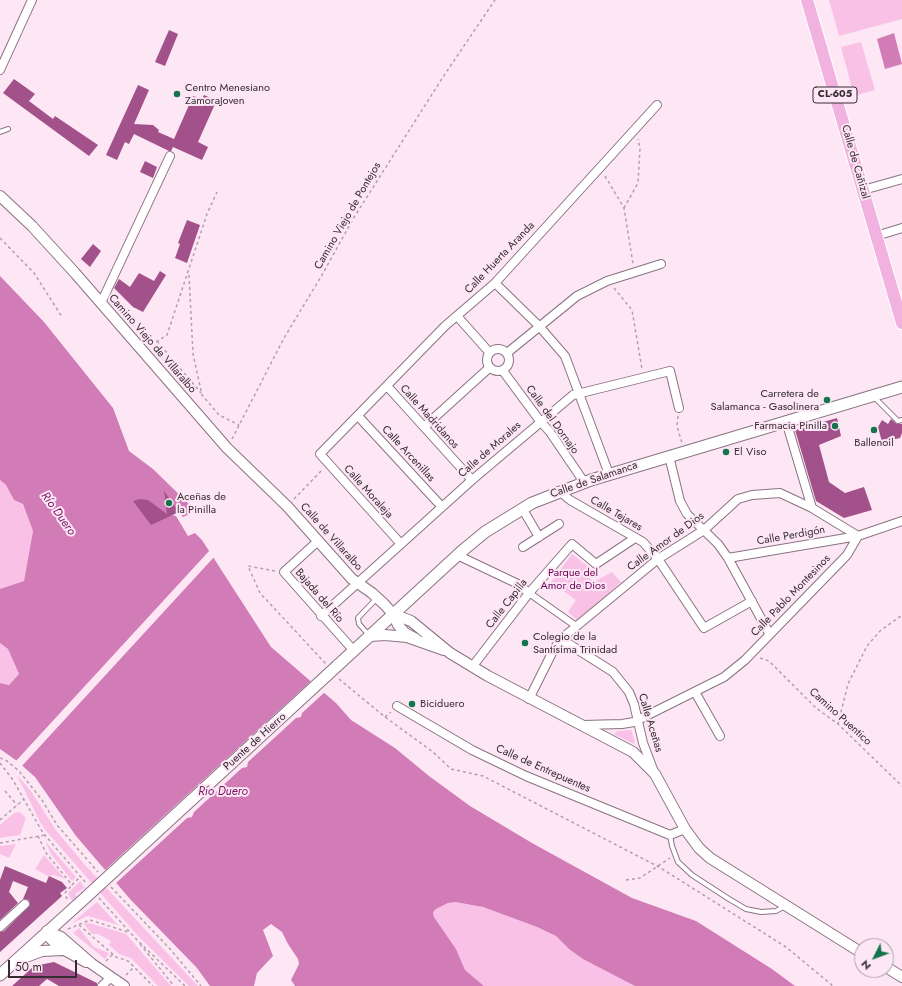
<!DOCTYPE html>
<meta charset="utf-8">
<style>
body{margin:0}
#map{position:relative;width:902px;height:986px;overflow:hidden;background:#fde7f5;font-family:Jost,sans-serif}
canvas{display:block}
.north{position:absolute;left:854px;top:938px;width:40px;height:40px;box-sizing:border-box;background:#fde7f5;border:1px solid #ad9ca7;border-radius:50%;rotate:228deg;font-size:11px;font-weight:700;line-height:16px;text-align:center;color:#362c32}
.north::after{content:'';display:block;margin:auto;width:14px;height:18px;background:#14754c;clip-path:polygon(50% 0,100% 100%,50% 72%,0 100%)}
.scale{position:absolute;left:8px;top:960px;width:69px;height:18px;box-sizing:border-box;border:2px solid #362c32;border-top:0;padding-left:5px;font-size:12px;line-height:14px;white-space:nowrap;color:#362c32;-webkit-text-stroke:3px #fde7f5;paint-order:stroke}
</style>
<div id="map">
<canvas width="902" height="986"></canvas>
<div class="north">N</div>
<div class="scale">50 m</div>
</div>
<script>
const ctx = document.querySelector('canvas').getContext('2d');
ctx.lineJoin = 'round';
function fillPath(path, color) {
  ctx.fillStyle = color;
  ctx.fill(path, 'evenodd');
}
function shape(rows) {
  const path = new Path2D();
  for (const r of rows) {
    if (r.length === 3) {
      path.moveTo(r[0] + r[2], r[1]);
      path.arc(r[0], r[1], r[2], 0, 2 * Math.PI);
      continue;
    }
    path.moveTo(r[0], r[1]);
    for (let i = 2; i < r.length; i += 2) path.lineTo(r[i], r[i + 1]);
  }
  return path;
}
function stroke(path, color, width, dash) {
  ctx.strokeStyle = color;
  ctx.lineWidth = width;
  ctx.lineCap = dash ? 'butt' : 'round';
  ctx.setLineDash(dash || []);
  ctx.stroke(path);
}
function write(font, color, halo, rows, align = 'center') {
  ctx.font = font + ' Jost,sans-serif';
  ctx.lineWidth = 4;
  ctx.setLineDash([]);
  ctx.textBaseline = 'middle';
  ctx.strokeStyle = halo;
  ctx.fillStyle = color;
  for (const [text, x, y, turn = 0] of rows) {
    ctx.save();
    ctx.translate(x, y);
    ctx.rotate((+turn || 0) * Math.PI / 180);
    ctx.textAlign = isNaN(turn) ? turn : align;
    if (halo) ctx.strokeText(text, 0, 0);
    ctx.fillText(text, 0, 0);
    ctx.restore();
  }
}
fillPath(shape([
 [829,0,902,0,902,19,839,36],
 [861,42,875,90,854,96,841,47],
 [0,480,6,485,14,500,23,504,33,531,24,581,0,589],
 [572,554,590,568,588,576,593,582,612,572,621,582,578,621,568,612,576,600,551,582],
 [0,643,8,649,19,674,9,685,0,683],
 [631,730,635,741,634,744,614,734,617,731],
 [17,775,31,791,55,829,85,865,198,986,189,986,139,937,47,832,40,822],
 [20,812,26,818,20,835,0,838,0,825,14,813],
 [45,841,76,877,72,881,51,854],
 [16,844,9,858,0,854,0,846],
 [44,855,65,879,54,875,48,876,35,869],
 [80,881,85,888,75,894,77,897,72,901,68,893],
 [97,902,118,925,88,916,72,923],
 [455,902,483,907,537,927,556,936,569,949,635,986,484,986,465,970,456,949,434,917,433,912,436,909,448,903],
 [89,923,126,934,171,986,158,986,131,958,119,954,109,945,111,941,98,934,92,934,84,924],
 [79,928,94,947,109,953,105,959,73,933]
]), '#fac1e7');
fillPath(shape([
 [894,33,902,64,885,69,877,39],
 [0,276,44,322,113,408,129,451,153,469,192,507,190,514,183,517,165,497,166,506,172,515,176,516,188,536,195,533,202,540,271,647,336,703,351,720,395,748,429,776,470,806,532,843,632,898,696,921,772,969,795,986,635,986,583,959,569,949,556,936,537,927,483,907,455,902,448,903,436,909,433,912,434,917,456,949,465,970,484,986,295,986,291,980,299,964,298,959,288,944,282,932,271,924,263,930,273,956,257,973,254,986,210,986,197,968,130,899,76,836,35,777,17,761,0,749,0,683,9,685,19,674,8,649,0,643,0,589,24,581,33,531,23,504,14,500,6,485,0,480]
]), '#d17cb7');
fillPath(shape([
 [210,550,215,556,21,767,15,762],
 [312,680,325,692,302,713,301,717,296,718,248,762,247,767,242,768,194,812,192,817,187,818,115,884,104,871]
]), '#fde7f5');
fillPath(shape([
 [169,30,178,34,165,66,155,62],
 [14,79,35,94,29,101,53,119,55,116,98,145,89,156,3,93],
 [138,85,149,90,134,124,153,125,159,130,158,132,174,139,193,96,202,99,204,95,211,98,209,102,215,104,198,142,208,147,202,160,173,147,171,151,169,151,134,134,129,144,125,142,117,160,106,155],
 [145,161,157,167,153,178,140,172],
 [187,220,200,225,187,263,175,258,180,244,178,243],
 [93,244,101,251,90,267,81,259],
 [160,271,166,275,143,312,133,307,114,288,119,279,130,287,139,273,154,281],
 [837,418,841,436,819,445,829,482,845,493,864,487,872,510,844,518,816,501,795,430],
 [891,419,897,424,902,424,902,433,900,438,882,442,878,427,882,420,888,424],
 [164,491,179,512,151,525,133,501,140,499,148,500,167,514],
 [5,866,46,883,49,876,62,882,67,888,60,893,62,896,0,952,0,932,4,931,30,905,29,900,23,899,28,887,13,881,9,892,18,903,0,920,0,880],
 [54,962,97,983,97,986,59,986,47,979,39,986,12,986,34,966]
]), '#a2518b');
const service = shape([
 [0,132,8,129],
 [874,397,898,421,902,420],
 [369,635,359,624,358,618,377,598],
 [670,835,672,846,678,862,692,875,729,899,746,909,761,912,776,911,785,906]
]);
const pedestrian = shape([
 [529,593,576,626]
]);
const minor = shape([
 [0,70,32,0],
 [863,190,902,179],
 [876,236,902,228],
 [495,283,539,326,565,356,609,474],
 [101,303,170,156],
 [457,316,489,352],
 [498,360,11],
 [507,353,577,296,607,281,661,264],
 [503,371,540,421,550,432,584,482],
 [387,386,472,480],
 [358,416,442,507],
 [786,421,812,508],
 [424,427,489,368],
 [669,456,680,501,687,514,718,544,728,558,769,633],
 [559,491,570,500,643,542,658,559,704,628,752,601],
 [522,508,539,537],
 [318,541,284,572,354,651],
 [401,544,320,454,445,326,495,283,657,105],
 [523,547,559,524],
 [457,555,518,584,529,593],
 [728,558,858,536,902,521],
 [321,616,472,480,573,395,670,371,679,408],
 [561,639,613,672,629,692,634,704,643,743,654,772],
 [472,667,529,593,572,544,596,564,635,538],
 [695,692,720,736],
 [529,699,554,649,561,639,658,559,704,530,738,499,752,495,780,493,812,508,858,536],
 [397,706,472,750,526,776,670,835,685,829],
 [583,725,622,724,634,722,724,677,745,660,847,555,858,536],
 [0,927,25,904],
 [102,986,111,977]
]);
const tertiary = shape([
 [0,196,32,226,75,273,227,448,287,506,352,579,372,593,384,604,393,614,398,625,405,633,416,639],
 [393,614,411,621,450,653,488,676,633,752,655,774,685,829,699,848,710,858,862,953],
 [370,636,385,635,407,637,444,650],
 [47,931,61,937,92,964,124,986],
 [47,931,50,938,59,947,86,962],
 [18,960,42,951,63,950],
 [886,967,902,977]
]);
const secondary = shape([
 [337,666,462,551,485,532,532,503,591,480,902,387],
 [0,975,85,898]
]);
const primary = shape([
 [807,0,902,323]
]);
stroke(service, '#8a7282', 6);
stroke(pedestrian, '#8a7282', 8);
stroke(minor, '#8a7282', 10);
stroke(tertiary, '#8a7282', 12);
stroke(secondary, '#8a7282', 13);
stroke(primary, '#fff', 14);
stroke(shape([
 [605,176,624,208,633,264],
 [624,208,638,183,640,148,638,139],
 [0,238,34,273,62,317],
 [189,275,193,354,202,395,219,415,239,425],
 [614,288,632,310,642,369],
 [157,341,201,393],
 [151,345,167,335,207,214,217,192],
 [678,416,677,426,682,443],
 [232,439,284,338,322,275,353,219,443,77,495,0],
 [294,499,323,469],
 [275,571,248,566,260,593,326,664],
 [760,658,769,661,816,708,838,724,902,786],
 [339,679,385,717,433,752,451,769,483,776,659,867,786,947,833,986],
 [385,717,391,712],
 [838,724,848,684,867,646,880,631,902,615],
 [0,758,7,761,19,771,42,800,57,825,98,872],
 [0,763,13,780,43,833,86,883],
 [5,791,17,805],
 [0,820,24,799],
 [38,836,46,853,72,885,80,877],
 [0,843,45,835],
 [626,880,640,878,670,858],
 [111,887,171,950,201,986],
 [99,898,137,940,185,986],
 [67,899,65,893,72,885],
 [79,925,116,957,128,961,153,986],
 [68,929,90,920,128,932],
 [140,944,174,986],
 [106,961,113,954],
 [126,975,134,967]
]), '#b19faa', 1.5, [3, 3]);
stroke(service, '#fff', 4);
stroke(pedestrian, '#fff', 6);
stroke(minor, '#fff', 8);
stroke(tertiary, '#fff', 10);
stroke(secondary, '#fff', 11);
stroke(primary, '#f2b2e0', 12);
const secondaryBridge = shape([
 [85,898,337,666]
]);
stroke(secondaryBridge, '#8a7282', 13, []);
stroke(secondaryBridge, '#fff', 11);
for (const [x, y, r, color] of [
 [177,94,4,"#14754c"],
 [827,400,4,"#14754c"],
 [835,426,4,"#14754c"],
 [874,430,4,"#14754c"],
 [726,452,4,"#14754c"],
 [169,503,4,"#14754c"],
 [525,643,4,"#14754c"],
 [412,704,4,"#14754c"]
]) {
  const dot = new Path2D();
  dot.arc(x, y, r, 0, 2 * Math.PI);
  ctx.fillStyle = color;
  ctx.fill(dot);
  stroke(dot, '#fde7f5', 1.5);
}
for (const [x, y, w] of [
 [835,95,44]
]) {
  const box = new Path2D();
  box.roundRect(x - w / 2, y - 8, w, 16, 3);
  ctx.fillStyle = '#fde7f5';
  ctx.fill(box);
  stroke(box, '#362c32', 1);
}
write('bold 10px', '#362c32', null, [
 ["CL-605",835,95]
]);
write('11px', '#362c32', '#fde7f5', [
 ["Centro Menesiano",185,88],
 ["ZamoraJoven",185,101],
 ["Carretera de",819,394,"right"],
 ["Salamanca - Gasolinera",819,407,"right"],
 ["Farmacia Pinilla",827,426,"right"],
 ["Ballenoil",874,443,"center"],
 ["El Viso",734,452],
 ["Aceñas de",177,497],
 ["la Pinilla",177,510],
 ["Colegio de la",533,637],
 ["Santísima Trinidad",533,650],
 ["Biciduero",420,704]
], 'left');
write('11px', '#362c32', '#fde7f5', [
 ["Calle de Cañizal",855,162,74],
 ["Camino Viejo de Pontejos",348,216,-60],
 ["Calle Huerta Aranda",500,258,-46],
 ["Camino Viejo de Villaralbo",152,344,49],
 ["Calle Madridanos",429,417,48],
 ["Calle del Dornajo",552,420,54],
 ["Calle de Morales",490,450,-41],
 ["Calle Arcenillas",408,454,47],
 ["Calle de Salamanca",594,480,-19],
 ["Calle Moraleja",368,492,48],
 ["Calle Tejares",616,514,30],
 ["Calle Perdigón",791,536,-10],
 ["Calle de Villaralbo",331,537,48],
 ["Calle Amor de Dios",666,542,-36],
 ["Bajada del Río",319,596,49],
 ["Calle Pablo Montesinos",791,596,-46],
 ["Calle Capilla",507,604,-52],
 ["Camino Puentico",840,717,42],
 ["Calle Aceñas",650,723,73],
 ["Puente de Hierro",255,742,-42],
 ["Calle de Entrepuentes",543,769,24]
]);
write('11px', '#6c0058', '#fde7f5', [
 ["Parque del",573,573],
 ["Amor de Dios",573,586]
]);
write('italic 12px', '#781263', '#fde7f5', [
 ["Río Duero",58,514,54],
 ["Río Duero",223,792]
]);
</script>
